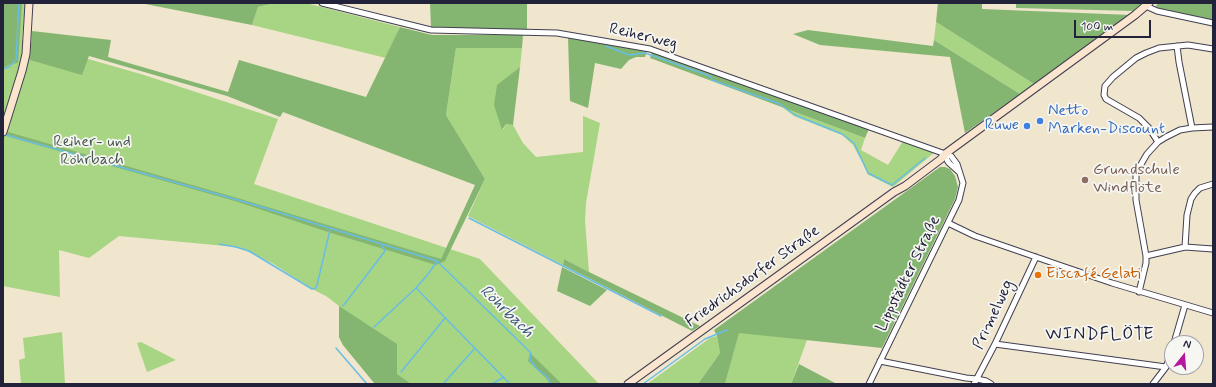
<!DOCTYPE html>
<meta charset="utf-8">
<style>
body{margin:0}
#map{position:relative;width:1216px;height:387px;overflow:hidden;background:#efe6cd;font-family:Mynerve,sans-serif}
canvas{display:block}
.frame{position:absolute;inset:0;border:4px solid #22223b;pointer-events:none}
.north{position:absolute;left:1164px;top:335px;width:40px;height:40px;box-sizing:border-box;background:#f6f6f2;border:1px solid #a1a1a9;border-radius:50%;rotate:17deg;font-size:11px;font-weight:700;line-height:16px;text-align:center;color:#22223b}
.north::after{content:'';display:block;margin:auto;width:14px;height:18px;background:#b5179e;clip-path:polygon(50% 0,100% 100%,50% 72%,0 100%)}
.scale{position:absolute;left:1074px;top:20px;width:77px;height:18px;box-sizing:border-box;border:2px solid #22223b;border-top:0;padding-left:5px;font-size:12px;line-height:14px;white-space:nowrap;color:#22223b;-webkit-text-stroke:3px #f6f6f2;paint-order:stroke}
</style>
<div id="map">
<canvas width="1216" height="387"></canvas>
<div class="frame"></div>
<div class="north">N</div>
<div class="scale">100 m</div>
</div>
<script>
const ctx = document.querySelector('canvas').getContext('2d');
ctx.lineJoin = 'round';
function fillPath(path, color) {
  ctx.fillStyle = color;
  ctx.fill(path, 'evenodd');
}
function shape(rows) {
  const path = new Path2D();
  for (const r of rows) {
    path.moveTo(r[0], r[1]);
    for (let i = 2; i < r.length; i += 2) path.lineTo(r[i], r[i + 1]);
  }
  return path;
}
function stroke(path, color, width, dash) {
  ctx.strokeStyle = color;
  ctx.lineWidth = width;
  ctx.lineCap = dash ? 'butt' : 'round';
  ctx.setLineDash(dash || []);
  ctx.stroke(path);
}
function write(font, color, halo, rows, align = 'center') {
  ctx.font = font + ' Mynerve,sans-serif';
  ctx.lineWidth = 3.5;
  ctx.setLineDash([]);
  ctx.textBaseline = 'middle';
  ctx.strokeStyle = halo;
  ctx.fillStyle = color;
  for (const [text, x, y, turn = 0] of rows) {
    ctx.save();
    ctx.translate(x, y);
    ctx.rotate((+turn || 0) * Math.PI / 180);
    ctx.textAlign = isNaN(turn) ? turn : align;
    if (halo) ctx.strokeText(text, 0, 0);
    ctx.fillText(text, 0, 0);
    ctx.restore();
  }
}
fillPath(shape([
 [3,3,25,3,22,40,144,75,278,119,254,184,480,259,599,384,375,384,343,345,339,337,339,306,326,296,314,290,272,263,249,252,236,247,119,236,89,258,59,250,60,297,3,286],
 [275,3,306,3,400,27,386,58,252,25,258,7],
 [936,22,1034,84,1020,94,934,40],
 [456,48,522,48,520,67,497,86,503,130,506,124,513,125,523,143,536,157,583,152,583,116,600,123,586,203,585,221,589,272,564,259,563,265,468,216,485,179,446,115],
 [782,107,865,138,861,150,888,165,903,141,935,152,893,187,867,174,867,171,853,145,842,135,794,116],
 [62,332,65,384,21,384,19,360,25,358,23,338],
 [739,332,807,340,791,384,725,384],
 [717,336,720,353,698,384,647,384,710,338],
 [141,342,176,360,147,372,137,343]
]), '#a7d583');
fillPath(shape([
 [3,3,22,3,18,63,11,64,3,68],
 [140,3,275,3,258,7,252,25],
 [430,3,527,3,527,30,431,27],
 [938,3,982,3,982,9,1131,15,1034,84,936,22],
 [1016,3,1143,3,1135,11,1016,8],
 [1158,3,1213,3,1213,20,1158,8,1156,6],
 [400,27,432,35,523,35,522,48,456,48,446,115,485,179,445,261,436,265,328,232,238,202,6,136,8,132,241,199,441,259,475,185,283,112,280,117,227,96,89,56,82,75,30,60,32,31,111,40,108,57,228,92,239,60,366,97],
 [808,30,933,46,934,40,1020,94,965,133,950,57,820,45,793,34],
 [568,38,647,51,645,57,636,57,629,60,621,69,595,63,588,108,570,101],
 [652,52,869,129,865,138,650,58],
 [520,67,513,125,506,124,502,130,494,105,497,85],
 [940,167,945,167,950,169,955,176,958,187,955,199,882,348,739,333,725,384,698,384,720,353,717,336,714,330],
 [564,259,589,272,700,326,692,331,563,265],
 [562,267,607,290,590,306,557,291],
 [339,306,397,344,397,374,411,384,375,384,343,345,339,337],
 [530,353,562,384,550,384,546,378,528,361],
 [799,364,837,384,791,384]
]), '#85b671');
stroke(shape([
 [606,46,629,55,645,53,710,76,712,80,780,104,795,115,842,134,854,143,868,173,892,185,925,158],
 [3,69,9,67,16,60,19,3],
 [6,135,245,202,437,261,531,353,530,360,536,368,547,377,551,384],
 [469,218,661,316],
 [219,244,236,247,249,251,312,289,316,288,317,285,330,230],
 [416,288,510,384],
 [343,306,385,251,382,246],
 [374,327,416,288,429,273,437,261],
 [336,348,367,384],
 [401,372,445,318],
 [443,384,475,348],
 [492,384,504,377],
 [643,384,705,339,727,330]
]), '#69bde5', 1.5);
const street = shape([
 [322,3,431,30,557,33,650,49,951,156,957,164,963,183,959,200,869,384],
 [1146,6,1157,11,1213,23],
 [1177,46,1179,62,1192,128],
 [1158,142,1149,128,1139,118,1106,99,1104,95,1105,86,1113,77,1136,58,1146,53,1159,48,1188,45,1213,49],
 [945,154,947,160,949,163,959,172],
 [948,223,975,236,1059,265,1112,283,1213,313],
 [1185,247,1187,215,1191,199,1195,193,1200,188,1213,184],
 [1146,256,1185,247,1213,249],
 [1139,292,1146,263,1146,256,1136,200,1136,174,1140,166,1147,154,1158,142,1166,137,1180,130,1192,128,1213,127],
 [1174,343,1185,305],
 [995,344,1166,367],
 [880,361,966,378,977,379,986,381,991,384],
 [974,384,995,344,1036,257],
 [1153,384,1166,367,1172,351]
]);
const secondary = shape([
 [3,132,22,71,26,54,29,3],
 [628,384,894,192,905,186,941,159,945,154,1135,15,1149,3]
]);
stroke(street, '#413f51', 7);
stroke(secondary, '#413f51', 9);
stroke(street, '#fff', 5);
stroke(secondary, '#fce5cf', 7);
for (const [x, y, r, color] of [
 [1040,121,4,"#3f7fe0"],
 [1027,126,4,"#3f7fe0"],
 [1085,180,4,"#8d6e63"],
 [1038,275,4,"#e8710a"]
]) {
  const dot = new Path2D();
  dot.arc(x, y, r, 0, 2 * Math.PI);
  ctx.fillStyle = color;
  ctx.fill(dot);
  stroke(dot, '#f6f6f2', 1.5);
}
write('16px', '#22223b', '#f6f6f2', [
 ["Reiherweg",643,37,13],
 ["Lippstädter Straße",909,274,-64],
 ["Friedrichsdorfer Straße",753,277,-36],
 ["Primelweg",994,315,-65]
]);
write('16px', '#366cbe', '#f6f6f2', [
 ["Netto",1048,112],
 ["Marken-Discount",1048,130],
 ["Ruwe",1019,126,"right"]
], 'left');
write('16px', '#4a5851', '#f6f6f2', [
 ["Reiher- und",92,143],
 ["Röhrbach",92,161]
]);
write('16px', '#785e54', '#f6f6f2', [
 ["Grundschule",1093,171],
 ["Windflöte",1093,189]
], 'left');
write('16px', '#c56008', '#f6f6f2', [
 ["Eiscafé Gelati",1046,275]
], 'left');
write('italic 17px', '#3b5876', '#f6f6f2', [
 ["Röhrbach",506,312,44]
]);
ctx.letterSpacing = '1px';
write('18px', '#22223b', '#f6f6f2', [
 ["WINDFLÖTE",1100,335]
]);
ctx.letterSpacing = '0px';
</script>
